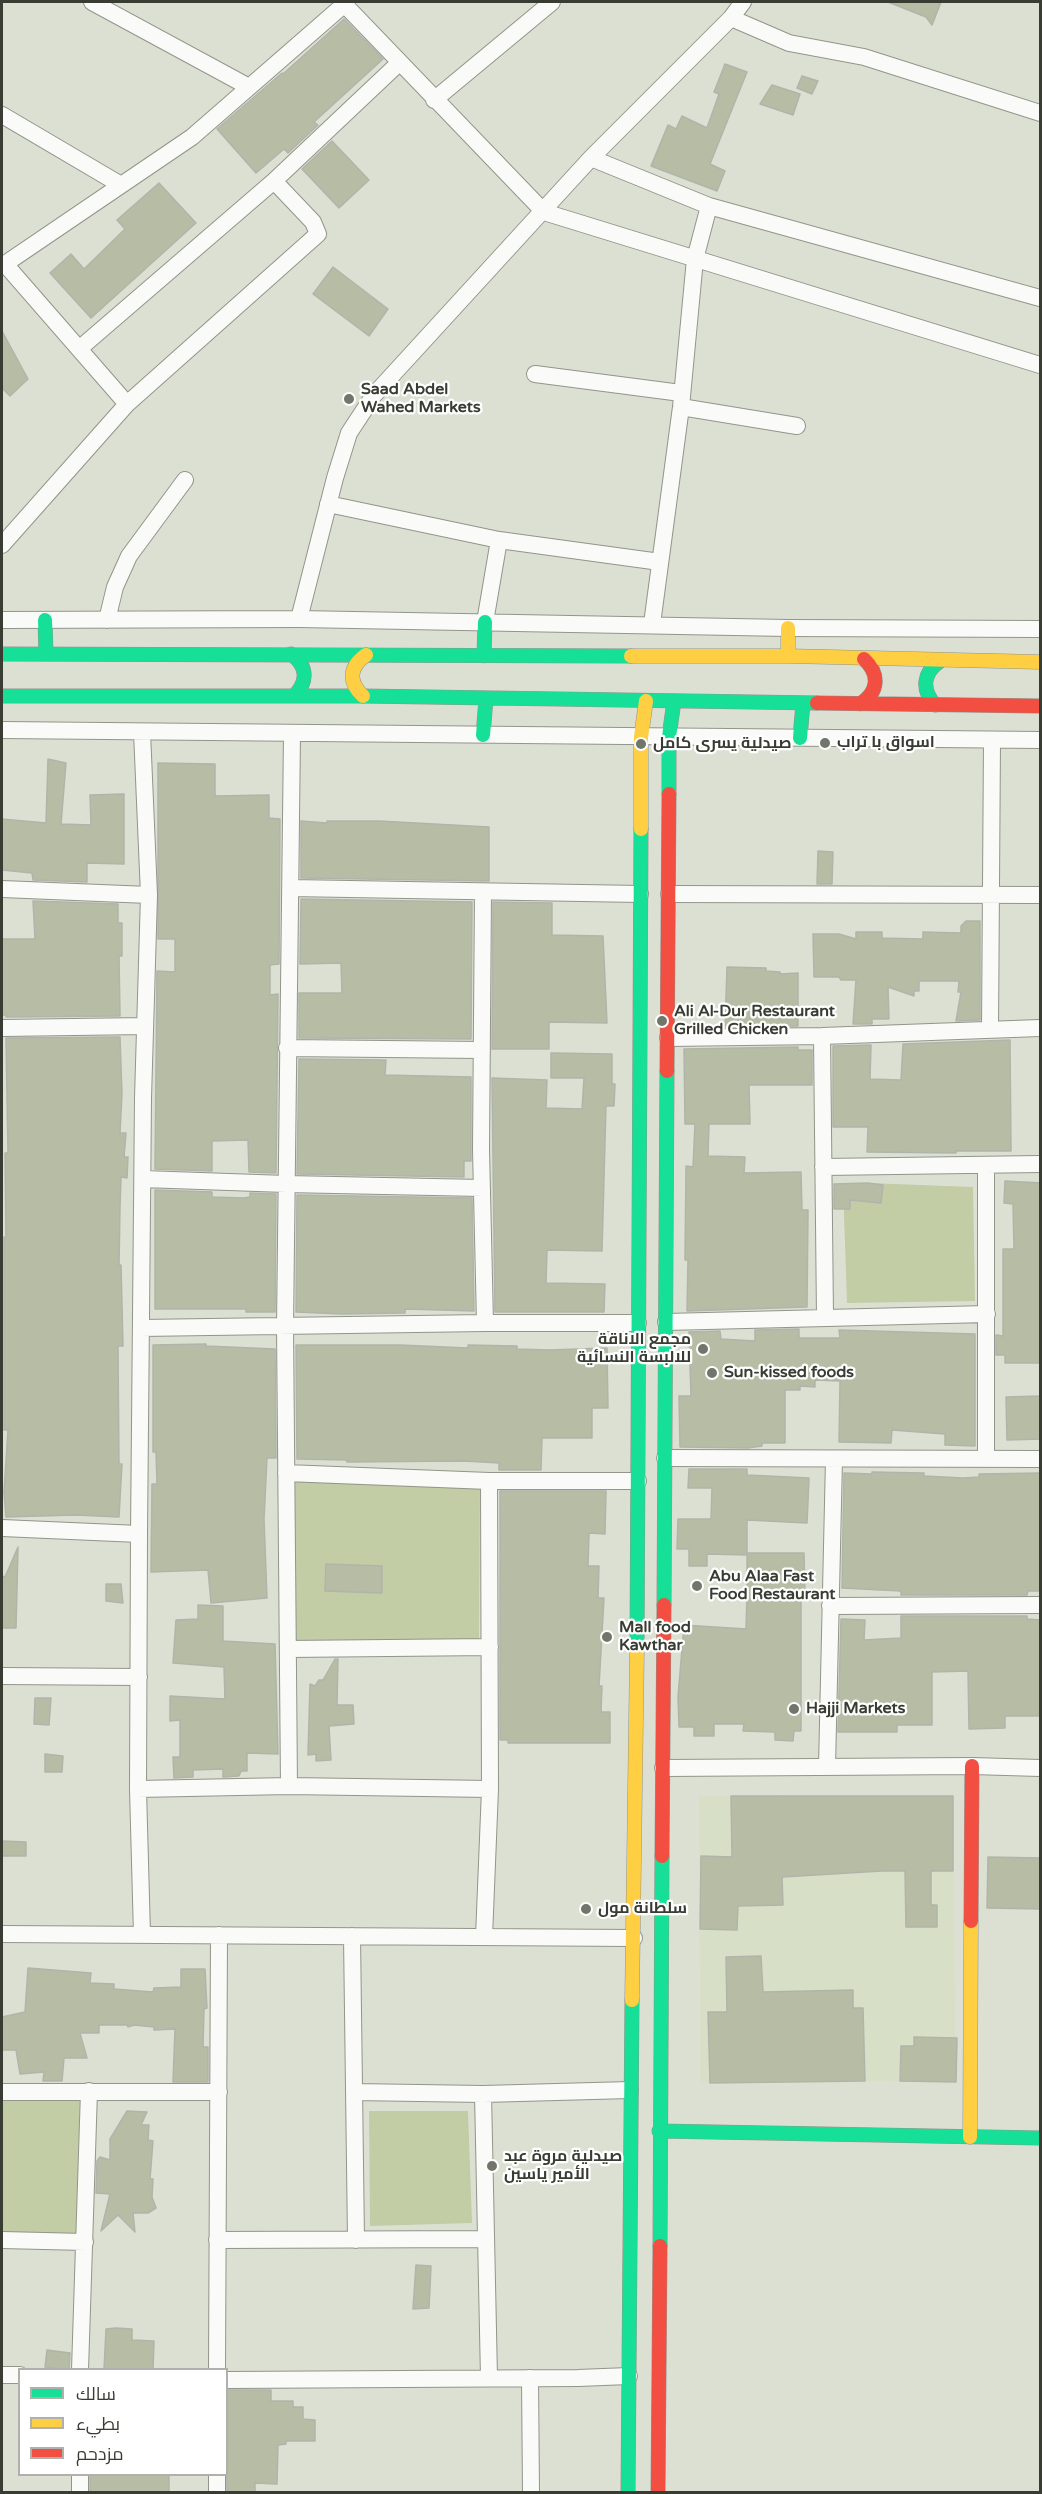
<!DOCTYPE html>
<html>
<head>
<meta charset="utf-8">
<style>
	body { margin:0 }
	#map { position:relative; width:1042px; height:2494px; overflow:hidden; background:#dce0d3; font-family:"Varela Round",Cairo,sans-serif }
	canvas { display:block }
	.frame { position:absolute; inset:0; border:3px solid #393c32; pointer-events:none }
	.legend { position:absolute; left:18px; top:2368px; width:210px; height:108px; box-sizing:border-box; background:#fff; border:2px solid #b0b1ad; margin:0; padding:8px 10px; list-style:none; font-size:18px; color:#393c32 }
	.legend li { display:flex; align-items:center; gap:12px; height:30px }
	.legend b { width:30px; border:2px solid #b0b1ad }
</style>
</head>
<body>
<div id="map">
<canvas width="1042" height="2494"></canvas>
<div class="frame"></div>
<ul class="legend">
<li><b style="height:8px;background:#16e098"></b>سالك</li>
<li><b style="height:8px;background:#ffcf43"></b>بطيء</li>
<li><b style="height:8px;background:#f24e42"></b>مزدحم</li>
</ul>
</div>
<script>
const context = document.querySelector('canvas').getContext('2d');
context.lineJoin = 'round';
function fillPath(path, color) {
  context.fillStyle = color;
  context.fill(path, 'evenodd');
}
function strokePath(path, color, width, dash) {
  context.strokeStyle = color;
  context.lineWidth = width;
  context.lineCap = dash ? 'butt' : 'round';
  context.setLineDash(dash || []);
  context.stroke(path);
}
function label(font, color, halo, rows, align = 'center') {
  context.font = font + ' "Varela Round",Cairo,sans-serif';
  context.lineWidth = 4.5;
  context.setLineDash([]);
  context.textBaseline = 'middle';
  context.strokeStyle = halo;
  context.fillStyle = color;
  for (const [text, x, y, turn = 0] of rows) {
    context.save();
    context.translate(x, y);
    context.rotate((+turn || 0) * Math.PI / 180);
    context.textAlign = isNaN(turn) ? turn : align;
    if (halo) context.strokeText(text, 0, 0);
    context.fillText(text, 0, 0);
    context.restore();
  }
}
fillPath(new Path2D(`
	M779 1795 953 1796 956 2082 865 2081 710 2083 700 2081 699 1796Z`), '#d8dfc7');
fillPath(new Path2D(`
	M868 1183 973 1187 975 1301 847 1303 843 1184Z
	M295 1481 480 1482 479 1641 295 1640Z
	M2 2100H80L76 2234 2 2233Z
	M369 2111H468L472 2223 370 2226Z`), '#c2cca5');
const building = new Path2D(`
	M888 2H941L932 25 926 17Z
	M344 19 383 59 314 122 318 125 288 153 284 149 256 173 217 129 282 73 283 74Z
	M725 64 747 72 710 164 725 171 717 191 651 166 668 125 676 129 682 116 707 128 719 94 714 92Z
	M802 76 818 81 812 94 797 88Z
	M772 85 800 94 793 115 760 104Z
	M332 141 369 180 339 208 302 169Z
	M159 183 196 223 91 318 50 273 71 254 84 269 125 229 117 220Z
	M333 267 388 309 369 336 313 294Z
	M2 331 28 379 10 396 3 389 2 382Z
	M48 759 66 763 61 824 91 825 90 795 124 794V864L87 863V882L33 880 32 873 2 870V819L46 823Z
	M158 763 215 764V796L269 795V818L280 819 279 964 270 965V995L278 994 276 1173 249 1172 248 1140 212 1141V1171L155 1169 157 971 175 972V939H158Z
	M301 821 327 823V821H379L489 827V881L301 878Z
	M818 851 833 852 832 884H817Z
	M301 899 472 902 471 1039 299 1038V993H342L341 963 300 964Z
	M33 901 118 904V923H122V956H119L120 1016 6 1017V1015H2V939H35Z
	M493 902 552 903V935L603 936 607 1023 549 1022V1049H492Z
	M966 921H980V1020L956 1021 961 992H958L959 981H919V991H914V996L888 987 889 1019H872V1024H853L856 980H841L839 977H814L813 934H839L856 939V932H882V938L923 939V932L961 933V926Z
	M727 967 766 968V971L780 972V974L798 973V1026L725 1027Z
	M120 1037 122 1094 120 1133H126L124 1157H128L127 1178 121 1177 120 1207 119 1265H121L123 1346H118L119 1464H122L119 1517 76 1515 6 1517 4 1492 8 1430H4V1237H6L5 1153H8L6 1038Z
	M1010 1040 1011 1151H956V1153L867 1152 868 1127H833V1046L871 1045 870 1079 901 1080 903 1044Z
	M798 1047V1050H812V1085H749L750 1124H709L708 1156 745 1157 744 1173 801 1172 802 1210H808L807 1307 687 1311 688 1260H685L686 1166 693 1167 695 1124H685L684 1049Z
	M551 1053 612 1054V1084H615L614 1106H606L602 1251 547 1250 546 1283 605 1284 604 1312H495L492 1078 547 1080 546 1108 582 1109 584 1078H551Z
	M299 1059 386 1060 385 1075 471 1077V1161H464V1177L297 1174Z
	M1005 1181 1041 1183V1363H1005V1355H996V1335L1003 1336V1249H1014L1013 1204 1004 1203Z
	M868 1183 883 1185 881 1203 850 1200V1209H834V1184Z
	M155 1190 212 1192V1197L244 1198 250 1197V1193L276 1194 275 1312H246V1309H155Z
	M297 1195 472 1198 474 1311 405 1309V1313L341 1314 296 1312Z
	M799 1329V1338H840L839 1330 975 1334V1446L945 1445V1434L892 1430 891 1443 839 1442 840 1381 815 1380V1387L800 1386V1390H785V1443H762V1446L748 1448 680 1447 679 1396H691L689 1332 720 1331 721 1339 755 1341V1330Z
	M206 1344V1346L275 1349 276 1458H267L264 1519 267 1598 211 1603 208 1570 151 1572 152 1484H157L156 1452H153V1345Z
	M296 1345H400L468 1348V1345L517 1346V1349L549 1350 607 1348 608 1408H592V1438H542L541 1470H499V1463L463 1461 347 1462V1460L297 1459Z
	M1041 1396V1439L1007 1440 1006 1397Z
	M689 1469H747V1475L809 1478 807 1523 747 1520V1553H804L805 1592H801V1731H794L793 1741 775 1740V1732L743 1731 744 1724H714V1736H694V1727H679L678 1697 684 1625 746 1629 747 1594V1555L707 1554V1566H689V1549H677L678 1519H711L712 1488H688Z
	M872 1472 924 1473V1476L963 1478 979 1477V1474L1041 1473V1591H1028L1027 1595H901V1591L842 1588 844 1473 872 1474Z
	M500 1491H606L605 1534 589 1533 588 1566H599L598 1598H604L599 1686H602L601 1712H610V1743H508V1740H500Z
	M18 1547 16 1628H2V1576L5 1577Z
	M326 1564 382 1566V1593L325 1591Z
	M106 1584H121L123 1603 106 1601Z
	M198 1605 223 1606V1641L275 1644 278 1754 247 1753V1771H241L239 1776 223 1777V1769L193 1770V1777L174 1778 173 1757H180V1720L170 1721V1696L225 1699 224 1667 173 1663 176 1620 198 1619Z
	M901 1616H1027V1619L1041 1620V1716H1005V1728L969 1729 968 1671 932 1672V1725H897V1732H838L841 1619 865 1620 864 1640 901 1638Z
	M335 1659H338L337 1705H353L354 1724 329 1726 331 1760 316 1761V1754L308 1755 310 1684 315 1686 319 1680H323Z
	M35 1698H51L49 1725 34 1724Z
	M45 1754 63 1756 62 1772H45Z
	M731 1796H953V1871H931V1905H937V1927H906L905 1871H882L782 1877 783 1905 738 1906 737 1930 700 1929 701 1856 732 1857Z
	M2 1841 26 1842V1856H2Z
	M988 1857 1041 1858V1909L987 1908Z
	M761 1956 763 1992 853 1990V2008H863L865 2081 710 2083 708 2012H727L726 1957Z
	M28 1968 91 1973 90 1983 114 1984V1989L153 1992 154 1988 181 1987V1969H205L207 2008 204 2009 203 2047H208V2082H173L175 2029 154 2030V2027L134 2025 128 2027 127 2025H99V2033H80L87 2058H64L62 2081H43L44 2072 20 2074 16 2050H2V2017L25 2012Z
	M914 2037 957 2038 956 2082 900 2081 901 2046H914Z
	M127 2111 147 2112 141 2125H149L148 2140 153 2141 150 2179H153L152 2197 156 2208 148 2213H133L135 2232 118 2215 101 2231 110 2194 96 2193 97 2161 100 2157 110 2160V2139Z
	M416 2265 431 2266 429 2308 413 2309Z
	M116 2328 132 2329V2340L154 2341 153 2370H104L106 2329Z
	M47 2350 70 2353 69 2370 45 2367Z
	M226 2390H271V2401H293V2407H303V2419L315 2420V2441H286V2444L278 2445 277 2484 255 2483V2493H227Z
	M90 2475H169V2493H90Z`);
fillPath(building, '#b7bda4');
strokePath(building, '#b1b4aa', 1.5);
const street = new Path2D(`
	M92 2 249 87
	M344 4 544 212 1040 365
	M731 18 789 43 864 57 1040 113
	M434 100 552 2
	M2 115 121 185
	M591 158 709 206 1040 298
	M5 264 127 404
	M2 266 192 137 347 2
	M79 349 274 181 399 63
	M535 374 681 393
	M681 407 797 426
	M328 504 499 540 660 562
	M2 545 127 404 318 234 313 222 274 181
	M299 619 335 478 349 433 374 395 591 158 731 18 743 2
	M2 620 299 619 788 628 1040 629
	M107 620 115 587 129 556 185 480
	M485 622 499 540
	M652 624 681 407 695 259 709 206
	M2 730 1040 740
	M142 732 149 895 143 1098 139 1534 138 1789 142 1935
	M291 888 640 894
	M2 889 149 895
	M483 892 481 1149 485 1323
	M669 894 1040 895
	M2 1028 145 1026
	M990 1030 992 740
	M822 1036 825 1317
	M668 1038 822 1036 1040 1028
	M287 1048 482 1050
	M823 1167 1040 1164
	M143 1179 286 1184 482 1188
	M666 1322 987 1314
	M141 1328 485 1323H638
	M665 1458 1040 1459
	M986 1459V1165
	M286 1473 489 1481H638
	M2 1528 139 1534
	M830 1606 1040 1605
	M288 1649 490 1647
	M2 1676 139 1677
	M827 1767 834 1459
	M663 1768 972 1766 1040 1768
	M289 1786 285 1326 292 734
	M138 1789 289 1786 490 1789
	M2 1934 634 1938
	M352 1936 356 2240
	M484 1937 490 1789 489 1481
	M2 2092H219
	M354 2092 483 2094 630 2090
	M483 2094 489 2378
	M2 2240 85 2242
	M217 2240 486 2239
	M80 2370 89 2091
	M217 2370 219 1935
	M2 2375H20
	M530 2378 531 2492
	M226 2380 578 2378 629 2376
	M80 2492V2474
	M217 2492V2474`);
const fast = new Path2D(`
	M45 620 46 654
	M2 654 631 656
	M291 654C308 666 308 682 294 696
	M484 656 485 622
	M2 696H363L817 703
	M935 705C921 689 923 673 940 661
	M483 735 486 699
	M800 738 803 703
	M669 794V737L674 701
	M664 1605 667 1071
	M637 1649 641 829
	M659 2131 1040 2138
	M660 2246 662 1856
	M628 2492 632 2000`);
const slow = new Path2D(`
	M788 628V656
	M631 656H788L1040 662
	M363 696C348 682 349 667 366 655
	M641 829V737L646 701
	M632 2000 637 1649
	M970 2137 971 1921`);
const jam = new Path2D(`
	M817 703 1040 706
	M860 704C879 692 880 674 864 659
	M667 1071 669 794
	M662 1856 664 1605
	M971 1921 972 1766
	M658 2492 660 2246`);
strokePath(street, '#92958a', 18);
strokePath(fast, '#92958a', 15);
strokePath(slow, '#92958a', 15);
strokePath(jam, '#92958a', 15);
strokePath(street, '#fafaf8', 16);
strokePath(fast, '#16e098', 14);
strokePath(slow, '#ffcf43', 14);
strokePath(jam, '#f24e42', 14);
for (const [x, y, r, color] of [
	[349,399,6,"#72756a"],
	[825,743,6,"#72756a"],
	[641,744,6,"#72756a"],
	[662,1021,6,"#72756a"],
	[703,1349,6,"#72756a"],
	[712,1373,6,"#72756a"],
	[697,1586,6,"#72756a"],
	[607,1637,6,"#72756a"],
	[794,1709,6,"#72756a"],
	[586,1909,6,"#72756a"],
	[492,2166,6,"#72756a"]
]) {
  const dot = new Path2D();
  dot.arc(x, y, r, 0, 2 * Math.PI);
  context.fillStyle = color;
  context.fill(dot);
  strokePath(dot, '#fff', 2);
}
label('bold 16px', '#393c32', '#fff', [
	["Saad Abdel",361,390],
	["Wahed Markets",361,408],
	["اسواق با تراب",837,743],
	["صيدلية يسرى كامل",653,744],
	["Ali Al-Dur Restaurant",674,1012],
	["Grilled Chicken",674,1030],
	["مجمع الاناقة",691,1340,"right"],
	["للالبسة النسائية",691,1358,"right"],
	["Sun-kissed foods",724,1373],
	["Abu Alaa Fast",709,1577],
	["Food Restaurant",709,1595],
	["Mall food",619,1628],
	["Kawthar",619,1646],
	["Hajji Markets",806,1709],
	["سلطانة مول",598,1909],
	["صيدلية مروة عبد",504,2157],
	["الأمير ياسين",504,2175]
], 'left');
</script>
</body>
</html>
